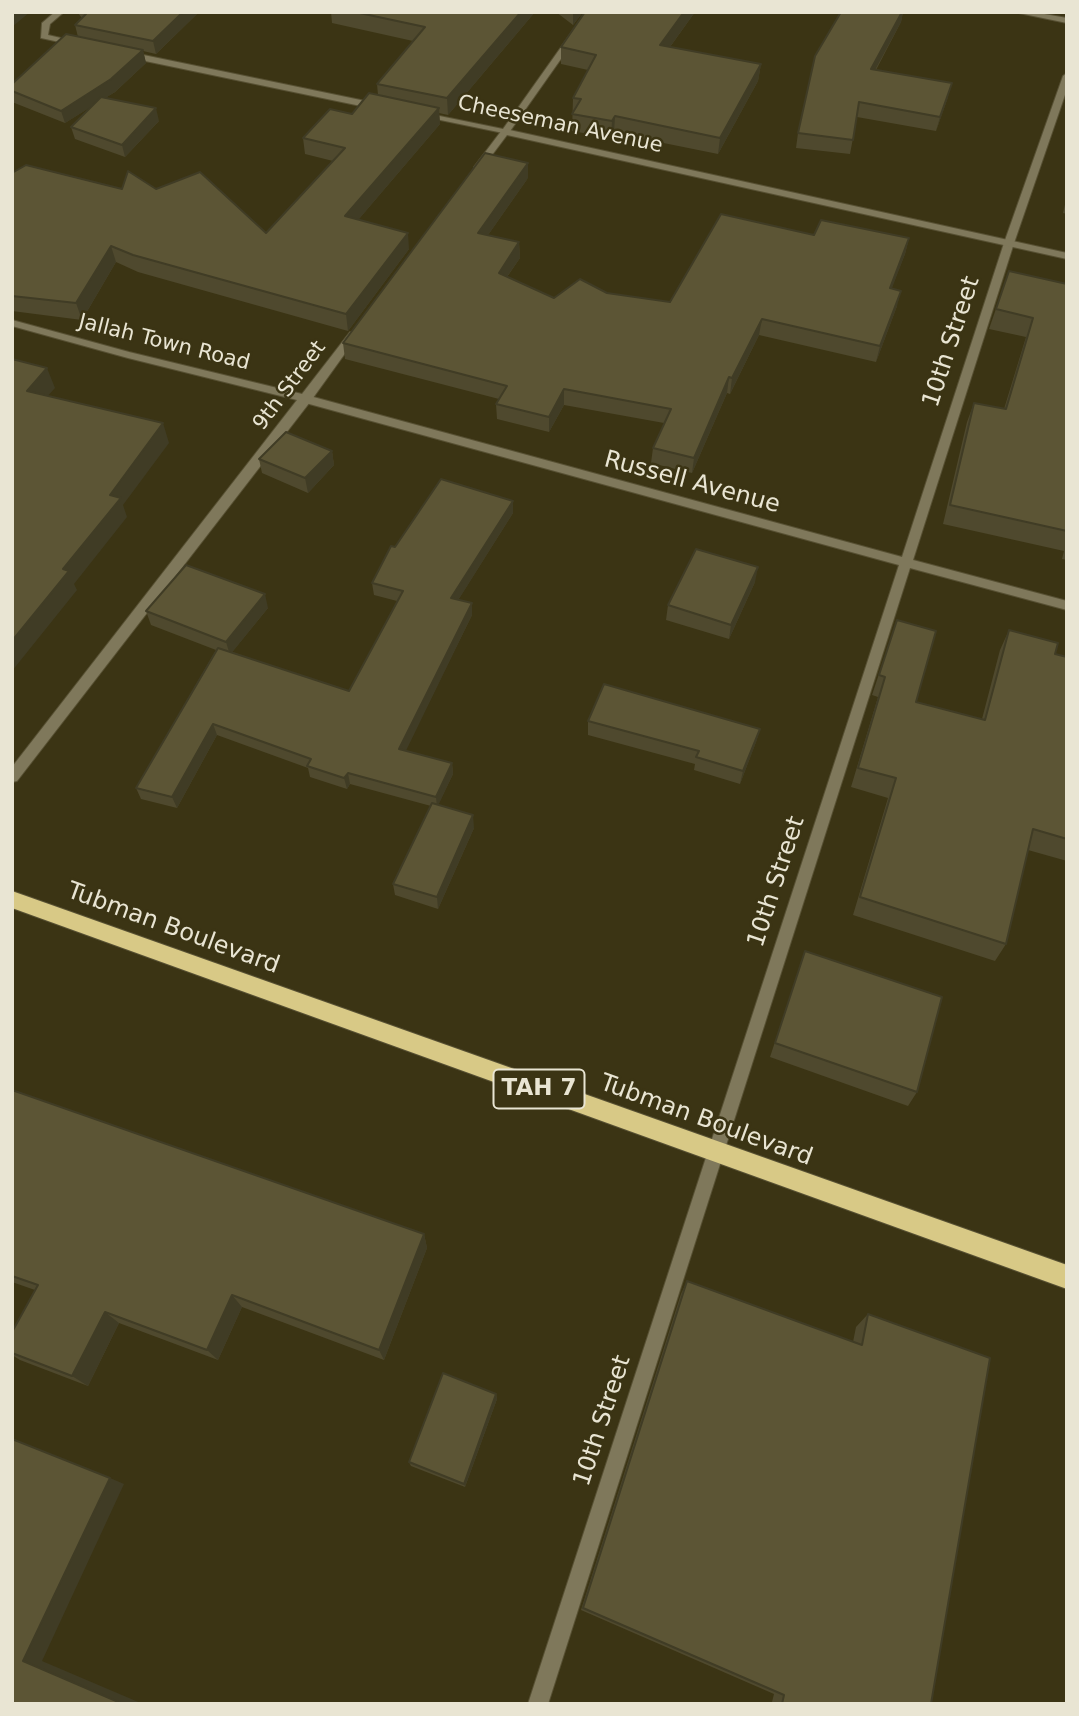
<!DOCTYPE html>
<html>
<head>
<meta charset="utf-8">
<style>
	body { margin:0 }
	#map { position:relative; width:1079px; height:1716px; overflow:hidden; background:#3b3414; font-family:"DejaVu Sans",sans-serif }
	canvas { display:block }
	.frame { position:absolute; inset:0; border:14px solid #e9e5d3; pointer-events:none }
</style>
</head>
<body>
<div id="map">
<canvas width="1079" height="1716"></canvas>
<div class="frame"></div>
</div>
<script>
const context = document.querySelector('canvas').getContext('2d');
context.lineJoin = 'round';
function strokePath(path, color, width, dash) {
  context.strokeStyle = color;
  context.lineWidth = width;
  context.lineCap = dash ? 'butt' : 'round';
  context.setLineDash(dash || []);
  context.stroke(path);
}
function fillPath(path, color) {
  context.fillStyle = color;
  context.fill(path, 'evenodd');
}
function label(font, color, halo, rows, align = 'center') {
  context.font = font + ' "DejaVu Sans",sans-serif';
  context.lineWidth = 5;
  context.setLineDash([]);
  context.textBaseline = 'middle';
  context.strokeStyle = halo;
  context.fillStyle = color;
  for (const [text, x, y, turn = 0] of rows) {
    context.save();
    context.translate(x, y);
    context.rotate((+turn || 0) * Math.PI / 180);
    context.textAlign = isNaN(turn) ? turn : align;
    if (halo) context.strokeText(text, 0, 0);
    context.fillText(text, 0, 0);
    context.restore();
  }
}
const minor = new Path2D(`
	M55 12H64L50 24 48 35 78 42V46L41 38 42 23Z
	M586 12H594L508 134 416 115 420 112 503 129Z
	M1014 12H1033L1067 18V23Z
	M129 52 380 104 384 107 380 110 126 57 125 55Z
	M1067 73V89L1014 243 913 560 1067 601V610L910 568 548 1704H528L899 565 302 402 301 399 306 395 902 557 1004 243 1063 76Z`);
const tertiary = new Path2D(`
	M505 129 1067 253V259L507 135 480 171H474V167L502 130Z
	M12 320 129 352 302 394 350 332H358L359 334 310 402 17 781 12 782V767L297 400 128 358 12 326Z`);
const trunk = new Path2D(`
	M12 891 1067 1265V1289L12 908Z`);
strokePath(minor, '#575033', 2);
strokePath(tertiary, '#575033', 2);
strokePath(trunk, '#575033', 2);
fillPath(minor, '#7f785b');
fillPath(tertiary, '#7f785b');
fillPath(trunk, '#d8c986');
fillPath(new Path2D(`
	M77 12H199L156 54 143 51 146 63 115 92 105 98 159 121 125 157 75 139 71 127 92 106 65 123 12 102V84L78 37 75 25 82 18Z
	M331 12H535L448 115 439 113 440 124 358 220 409 249 348 331 138 272 116 262 82 320 12 311V173L122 189H156L266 233 333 161 305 154 303 138 352 114 378 95 377 84 413 41 332 23Z
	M556 12H583L573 25Z
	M585 12H695L670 47 761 64 758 81 718 154 614 133 611 138 572 131 573 98 588 70 561 64V47Z
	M841 12H903L901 22 876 70 948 97 936 131 857 117 850 154 796 148 798 133Z
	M528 178 488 235 519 242 520 258 507 277 554 298 607 293 670 302 814 235 909 238 905 254 891 289 897 306 876 362 759 335 730 394 727 393 692 473 651 463 653 448 664 423 564 405 549 432 497 419 496 404 499 399 345 359 343 343Z
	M1067 196V214L1063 213Z
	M1009 271 1067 284V560L1062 559 1064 551 943 524 967 422 974 403 1004 409 1026 337 989 329Z
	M332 451 334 465 308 493 262 473 259 459Z
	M513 501V513L458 600 472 603V615L405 751 452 763 453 774 438 805 474 828 438 909 395 895 393 884 431 806 350 784 347 789 310 777 308 768 217 735 177 808 141 799 136 788 216 650 151 625 146 611 268 608 232 652 349 691 397 601 374 595 372 583 395 547Z
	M755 582 729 639 666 620 668 605Z
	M1009 630 1055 654 1067 657V861L1028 850 1006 944 995 961 853 915 888 798 851 787 878 697 872 695 890 641 916 702 982 719 1000 650Z
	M588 721 760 729 756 742 740 784 694 770 695 764 588 735Z
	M805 951 917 1092 908 1106 770 1057Z
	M12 1090 424 1234 427 1248 384 1360 242 1307 218 1360 119 1323 88 1386 20 1360 12 1355V1332L35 1290 12 1282Z
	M687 1281 853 1342 856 1327 868 1314 931 1704H776L772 1702 774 1694 581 1610 681 1294Z
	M496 1394 497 1399 465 1487 411 1466 409 1462Z`), '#4f492e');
fillPath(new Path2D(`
	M12 12H30L12 27Z
	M183 12H199L156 54 153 41Z
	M521 12H535L448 115 447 98Z
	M573 12H583L573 25Z
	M684 12H695L659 62 660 45Z
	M902 12H903L901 22 868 83 871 69Z
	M143 50 146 63 115 92 65 123 61 111Z
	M761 64 758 81 718 154 720 138Z
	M952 83 948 97 936 131 940 117Z
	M156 108 159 121 125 157 122 145Z
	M439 108 440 124 347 233 345 216Z
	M615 116 614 133 611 138 612 121Z
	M528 163V178L479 248 478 233Z
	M408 233 409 249 348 331 346 314Z
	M909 238 905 254 886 304 890 288Z
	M519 242 520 258 499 288V273Z
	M111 246 116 262 82 320 76 303Z
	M901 291 897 306 876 362 880 346Z
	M762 319 759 335 730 394 732 378Z
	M47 368 55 388 35 410 27 391Z
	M729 377 727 393 692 473 694 458Z
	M564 389V405L549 432V417Z
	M163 423 169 443 123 505 127 517 74 584 77 590 12 671V641L63 569 110 495Z
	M332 451 334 465 308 493 305 478Z
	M513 501V513L452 610 451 598Z
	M758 567 755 582 729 639 731 625Z
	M265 594 268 608 230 655 226 642Z
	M472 603V615L401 761 399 749Z
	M213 724 217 735 177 808 172 797Z
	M760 729 756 742 740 784 743 771Z
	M452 763 453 774 437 808 436 797Z
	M348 773 350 784 347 789 344 778Z
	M473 815 474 828 438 909 437 897Z
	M424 1234 427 1248 384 1360 379 1350Z
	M232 1295 242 1307 218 1360 207 1350Z
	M105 1312 119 1323 88 1386 72 1376Z
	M496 1394 497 1399 465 1487 464 1484Z
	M110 1478 124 1484 42 1661 143 1704H123L23 1661Z`), '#403c25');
const building = new Path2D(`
	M85 12H183L153 41 75 25 86 14Z
	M355 12H521L447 98 377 84 425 27Z
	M585 12H684L660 45 761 64 720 138 615 116 612 121 572 114 581 99 573 98 596 55 561 47Z
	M841 12H902L871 69 952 83 940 117 859 102 853 140 798 133 815 56Z
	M66 34 143 50 111 79 61 111 12 91V84Z
	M369 93 439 108 345 216 408 233 346 314 133 255 111 246 76 303 12 296V173L26 165 122 189 128 171 156 189 200 172 266 233 345 148 303 138 330 109 352 114Z
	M101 97 156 108 122 145 71 127Z
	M485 153 528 163 478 233 519 242 499 273 554 298 580 279 607 293 670 302 721 214 814 235 821 220 909 238 890 288 901 291 880 346 762 319 732 378 729 377 694 458 653 448 671 409 564 389 549 417 496 404 507 386 343 343Z
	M1009 271 1067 284V531L950 505 974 403 1006 409 1033 318 996 309Z
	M12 359 47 368 27 391 163 423 110 495 121 498 63 569 69 571 12 641Z
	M286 432 332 451 305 478 259 459Z
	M441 479 513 501 451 598 472 603 399 749 452 763 436 797 348 773 344 778 307 766 311 759 213 724 172 797 136 788 218 648 349 691 403 591 372 583 391 546 395 547Z
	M696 549 758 567 731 625 668 605Z
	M186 565 265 594 226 642 146 611Z
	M897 620 936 631 916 702 985 720 1009 630 1058 643 1055 654 1067 657V839L1033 829 1006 944 860 897 896 778 858 768 885 677 879 675Z
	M604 684 760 729 743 771 696 757 699 751 588 721Z
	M432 803 473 815 437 897 393 884Z
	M805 951 942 997 917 1092 775 1043Z
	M12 1090 424 1234 379 1350 232 1295 207 1350 105 1312 72 1376 12 1353V1332L38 1285 12 1276Z
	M687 1281 862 1345 868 1314 990 1358 931 1704H782L784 1695 583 1608Z
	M443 1373 496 1394 464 1484 409 1462Z
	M12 1439 110 1478 23 1661 123 1704H12Z`);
fillPath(building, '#5c5535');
strokePath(building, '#403c25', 2);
label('21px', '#e9e5d3', '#3b3414', [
	["Cheeseman Avenue",560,125,12],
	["Jallah Town Road",164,343,14],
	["9th Street",290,386,-53]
]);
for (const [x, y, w] of [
	[539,1089,91]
]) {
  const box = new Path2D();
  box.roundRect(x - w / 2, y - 19.5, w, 39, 5);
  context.fillStyle = '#3b3414';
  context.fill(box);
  strokePath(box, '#e9e5d3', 2);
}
label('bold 23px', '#e9e5d3', null, [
	["TAH 7",539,1089]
]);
label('24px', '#e9e5d3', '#3b3414', [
	["10th Street",952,342,-72],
	["Russell Avenue",692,483,15],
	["10th Street",777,882,-72],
	["Tubman Boulevard",173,929,20],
	["Tubman Boulevard",706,1121,20],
	["10th Street",603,1421,-72]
]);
</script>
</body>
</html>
